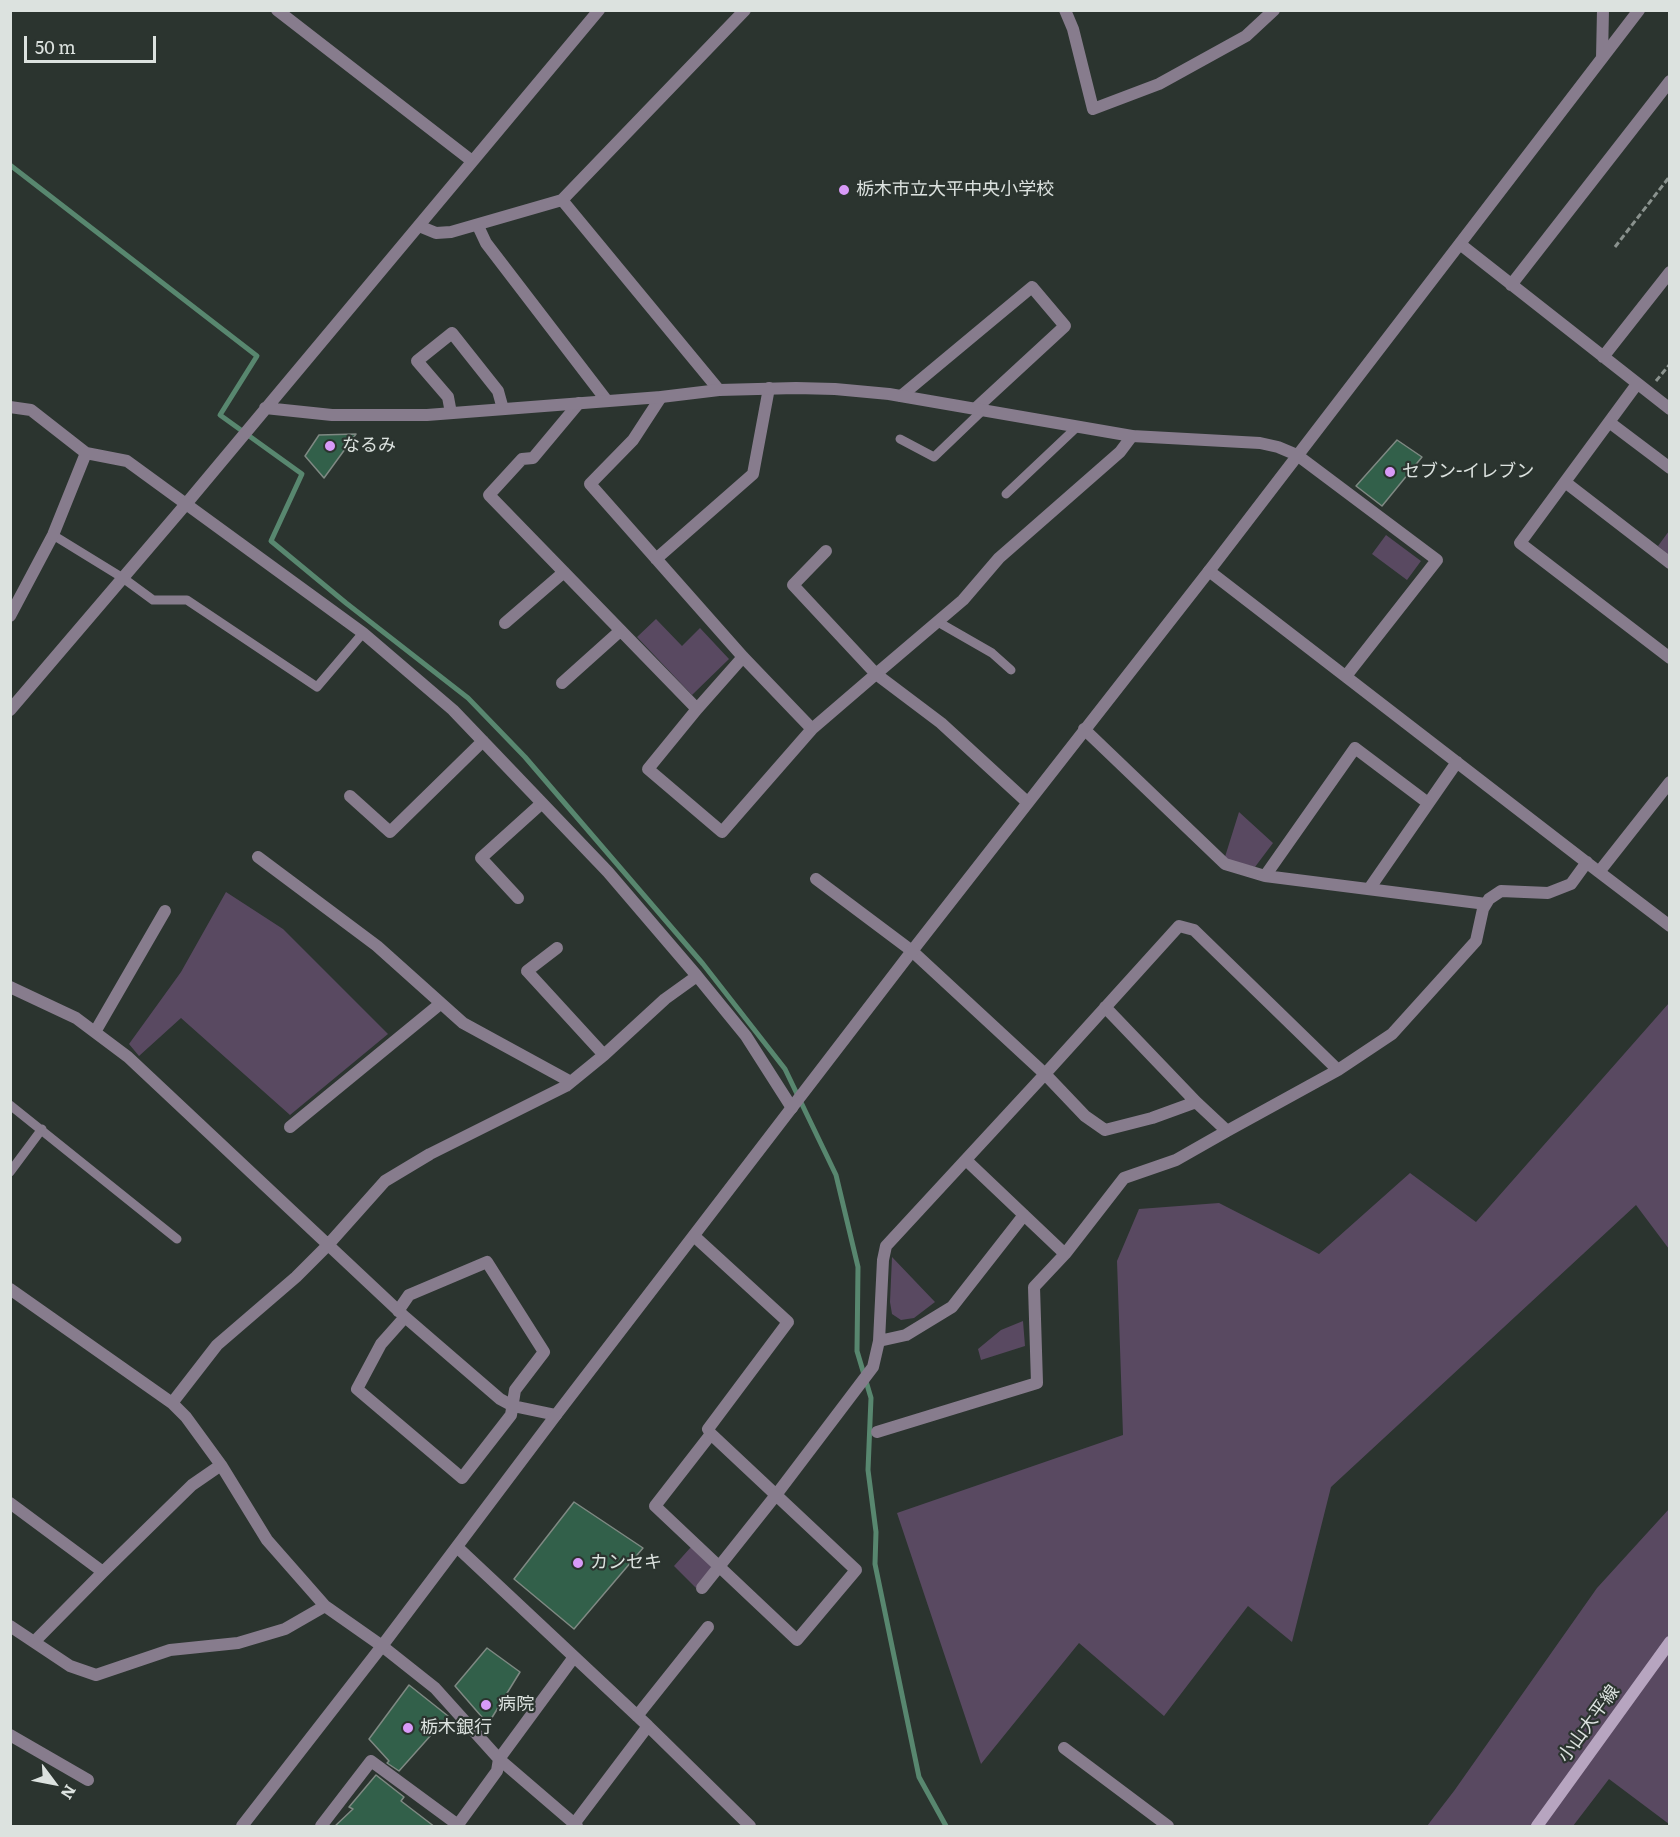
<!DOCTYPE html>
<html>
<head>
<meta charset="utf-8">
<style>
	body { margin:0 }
	#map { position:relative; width:1680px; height:1837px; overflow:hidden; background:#2b342f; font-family:Literata,serif }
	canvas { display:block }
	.frame { position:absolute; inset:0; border:12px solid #dce2df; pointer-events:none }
	.north { position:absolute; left:24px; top:1753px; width:60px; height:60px; -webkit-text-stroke:4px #2b342f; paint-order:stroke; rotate:122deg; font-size:16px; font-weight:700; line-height:24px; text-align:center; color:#dce2df }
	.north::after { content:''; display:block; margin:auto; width:21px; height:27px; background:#dce2df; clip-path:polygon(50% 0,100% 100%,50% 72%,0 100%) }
	.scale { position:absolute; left:24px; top:36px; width:132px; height:27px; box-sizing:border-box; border:3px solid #dce2df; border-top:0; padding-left:8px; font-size:18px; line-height:21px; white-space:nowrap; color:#dce2df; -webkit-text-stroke:4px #2b342f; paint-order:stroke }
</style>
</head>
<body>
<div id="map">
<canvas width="1680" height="1837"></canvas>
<div class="frame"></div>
<div class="north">N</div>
<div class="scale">50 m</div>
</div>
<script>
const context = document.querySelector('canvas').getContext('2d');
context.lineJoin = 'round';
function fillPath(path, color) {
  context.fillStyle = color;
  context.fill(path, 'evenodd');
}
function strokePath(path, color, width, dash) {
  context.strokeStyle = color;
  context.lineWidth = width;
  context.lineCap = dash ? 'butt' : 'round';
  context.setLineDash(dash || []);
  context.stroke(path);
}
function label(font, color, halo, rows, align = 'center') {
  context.font = font + ' Literata,"Noto Sans JP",serif';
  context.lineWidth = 4.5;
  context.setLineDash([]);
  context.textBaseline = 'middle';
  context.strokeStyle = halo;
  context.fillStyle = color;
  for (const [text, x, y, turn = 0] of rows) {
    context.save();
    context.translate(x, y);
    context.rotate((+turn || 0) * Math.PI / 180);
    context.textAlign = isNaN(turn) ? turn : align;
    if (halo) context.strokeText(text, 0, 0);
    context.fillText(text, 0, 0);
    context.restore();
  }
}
fillPath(new Path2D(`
	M1669 531V555L1658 546Z
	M1386 535 1421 561 1407 580 1372 554Z
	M656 619 682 646 700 628 729 659 692 695 637 637Z
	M1239 812 1273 843 1255 867 1224 860Z
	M226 892 283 929 388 1034 290 1115 181 1018 139 1056 129 1044 181 972Z
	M1669 1003V1249L1636 1205 1331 1487 1292 1642 1248 1606 1164 1716 1079 1643 981 1764 897 1513 1123 1435 1117 1261 1139 1209 1219 1203 1319 1254 1410 1173 1476 1222Z
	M892 1257 935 1302 914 1318 901 1320 892 1314 890 1302Z
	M1023 1321 1025 1346 981 1360 978 1349 1001 1330Z
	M1669 1509V1824L1609 1779 1573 1826H1427L1454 1791 1597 1588Z
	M691 1547 713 1568 696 1588 674 1566Z`), '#594961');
strokePath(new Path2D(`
	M10 165 257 356 220 415 302 474 271 541 346 603 468 698 525 757 703 964 785 1069 836 1175 858 1267 857 1351 871 1398 868 1470 876 1532 875 1564 919 1777 946 1826`), '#58876f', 5);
const building = new Path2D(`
	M356 434 324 478 305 456 319 435Z
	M1397 440 1422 457 1382 506 1356 486Z
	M574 1502 643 1548 574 1629 514 1579Z
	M487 1648 520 1672 488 1724 455 1686Z
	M409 1685 448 1716 399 1771 387 1763 389 1761 369 1739Z
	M376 1775 404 1797 401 1801 435 1827H334L353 1809 349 1807Z`);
fillPath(building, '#32604a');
strokePath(building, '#7f8983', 1.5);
strokePath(new Path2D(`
	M1615 247 1670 176
	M1656 381 1670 364`), '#8a928e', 3, [6, 3]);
strokePath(new Path2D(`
	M900 439 934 457 983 410
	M1006 494 1078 426
	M53 535 123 578 153 600H187L317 687 363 633
	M938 622 992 653 1011 670
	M10 1105 177 1239
	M10 1172 42 1129`), '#877c8d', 9);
strokePath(new Path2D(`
	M1065 10 1073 29 1093 109 1159 84 1246 36 1274 10
	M1602 58 1603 10
	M562 200 745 10
	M419 226 436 233 451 232 562 200 719 390
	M478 226 486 243 607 401
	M1460 244 1670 409
	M1511 285 1670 81
	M1603 357 1670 272
	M1637 384 1520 543 1670 658
	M901 396 1032 287 1065 326 975 409
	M661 397 633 440 590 484 743 657 812 729 876 674 941 723 1027 802
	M579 403 533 458 522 459 489 495 697 709 743 657
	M10 407 31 410 86 453 127 461 363 633 453 710 608 872 697 976 746 1036 792 1108
	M451 413 448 397 417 361 452 333 498 391 503 409
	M1609 422 1670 468
	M1297 455 1437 560 1346 676
	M1565 482 1670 563
	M826 551 793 585 876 674 963 600 999 558 1120 452 1132 436
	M656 559 753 474 769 388
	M1209 571 1599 872 1670 782
	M10 616 53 535 86 453
	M505 623 564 572
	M562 683 620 631
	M697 709 648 769 722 832 812 729
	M1084 729 1225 864 1265 876 1486 904
	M350 796 390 832 483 741
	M258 857 377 946 463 1023 571 1082
	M1599 872 1670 926
	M1265 876 1355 748 1428 803
	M816 879 912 951 1045 1074 1085 1116 1105 1130 1152 1118 1196 1102 1227 1131 1338 1070 1392 1034 1476 941 1483 909 1489 899 1501 891 1548 893 1571 884 1587 862
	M1369 889 1457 762
	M518 898 481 858 542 803
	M557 948 527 971 604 1055
	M10 987 76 1018 128 1057 405 1317 500 1399 513 1406 556 1415
	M1105 1007 1196 1102
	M95 1032 165 911
	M290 1127 440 1004
	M694 1236 788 1322 708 1429 711 1434 856 1570 797 1640 655 1506 711 1434
	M1065 1254 1124 1178 1176 1160 1227 1131
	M10 1289 172 1403 186 1417 221 1465 267 1540 325 1606 382 1646 435 1688 499 1759 574 1657
	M398 1311 409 1295 487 1262 544 1352 515 1390 511 1415 462 1478 357 1389 381 1344 405 1317
	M879 1341 906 1335 952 1307 1024 1215
	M172 1403 217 1345 296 1277 327 1246 385 1181 430 1154 566 1086 604 1055 665 999 697 976
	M877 1432 1037 1383 1034 1287 1065 1254 966 1160
	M10 1503 103 1572
	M457 1547 648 1726 750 1826
	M702 1588 776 1495 873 1367 879 1341 883 1260 886 1246 1045 1074 1179 926 1194 930 1338 1070
	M10 1626 70 1666 96 1675 170 1650 238 1643 285 1629 325 1606
	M34 1642 103 1572 192 1485 221 1465
	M637 1716 708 1627
	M10 1735 88 1780
	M1064 1748 1168 1826
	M574 1824 648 1726
	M321 1826 371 1761 458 1825
	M457 1826 497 1771 499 1759 577 1826`), '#877c8d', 12);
strokePath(new Path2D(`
	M277 10 472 161
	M265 408 332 415H427L661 397 719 390 796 388 835 389 889 394 1132 436 1260 443 1278 447 1297 455
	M10 710 186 504 599 10
	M242 1826 382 1646 556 1415 912 951 1209 571 1639 10`), '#877c8d', 12);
strokePath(new Path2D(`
	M1537 1826 1670 1642`), '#b7a5c0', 12);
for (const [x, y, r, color] of [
	[844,190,6,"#d89af8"],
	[330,446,6,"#d89af8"],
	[1390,472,6,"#d89af8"],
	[578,1563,6,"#d89af8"],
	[486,1705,6,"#d89af8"],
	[408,1728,6,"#d89af8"]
]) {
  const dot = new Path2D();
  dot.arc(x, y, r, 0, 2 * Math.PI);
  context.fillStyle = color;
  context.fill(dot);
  strokePath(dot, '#2b342f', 2);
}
label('18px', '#dce2df', '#2b342f', [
	["栃木市立大平中央小学校",856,190],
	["なるみ",342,446],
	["セブン-イレブン",1402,472],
	["カンセキ",590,1563],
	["病院",498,1705],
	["栃木銀行",420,1728]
], 'left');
label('18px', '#dce2df', '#2b342f', [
	["小山大平線",1589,1724,-54]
]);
</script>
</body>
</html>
